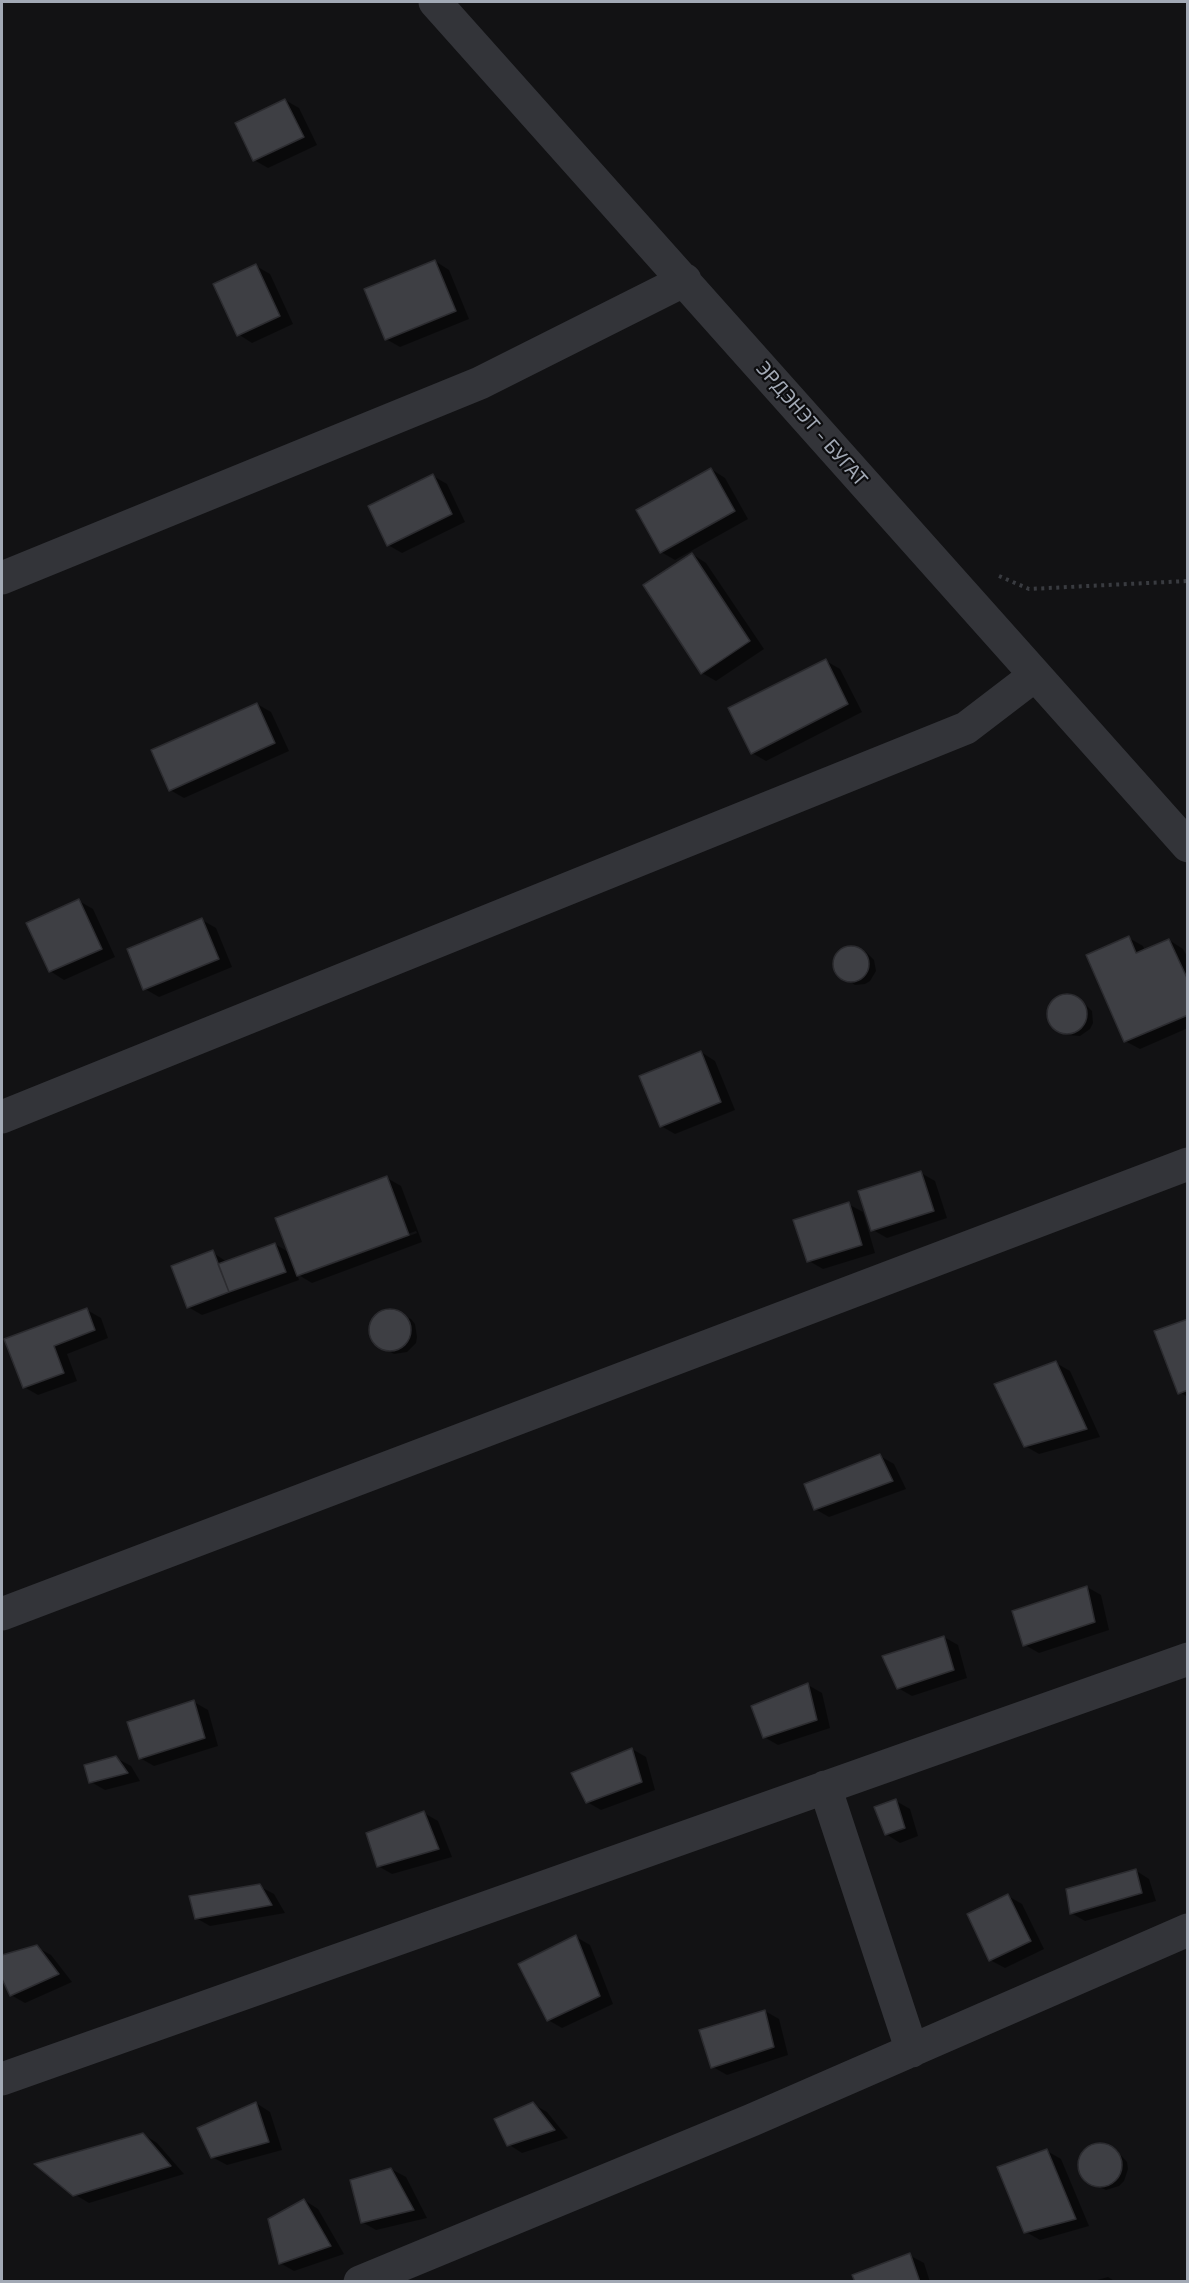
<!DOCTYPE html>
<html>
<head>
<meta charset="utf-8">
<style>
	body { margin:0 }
	#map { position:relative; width:1189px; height:2283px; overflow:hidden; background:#121214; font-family:"Exo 2",sans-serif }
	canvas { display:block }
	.frame { position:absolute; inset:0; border:3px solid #a2a9b5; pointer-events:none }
</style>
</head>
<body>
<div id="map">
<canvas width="1189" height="2283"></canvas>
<div class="frame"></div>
</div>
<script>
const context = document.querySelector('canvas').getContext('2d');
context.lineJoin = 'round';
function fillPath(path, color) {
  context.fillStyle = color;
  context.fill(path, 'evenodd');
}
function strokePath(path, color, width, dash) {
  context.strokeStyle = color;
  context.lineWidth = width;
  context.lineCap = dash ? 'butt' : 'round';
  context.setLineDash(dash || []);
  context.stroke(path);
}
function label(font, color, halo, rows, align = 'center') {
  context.font = font + ' "Exo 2",sans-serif';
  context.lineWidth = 4.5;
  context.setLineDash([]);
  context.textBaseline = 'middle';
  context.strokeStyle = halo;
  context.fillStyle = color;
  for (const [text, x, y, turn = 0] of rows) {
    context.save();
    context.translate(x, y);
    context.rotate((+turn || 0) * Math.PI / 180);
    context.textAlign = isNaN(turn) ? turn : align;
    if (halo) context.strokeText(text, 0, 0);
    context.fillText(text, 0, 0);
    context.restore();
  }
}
fillPath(new Path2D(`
	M285 100 299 108 317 145 268 168 254 160Z
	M435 261 449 270 469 319 400 347 386 339Z
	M256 266 270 274 293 324 252 343 238 334Z
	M711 469 725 478 748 519 675 560 661 552Z
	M433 476 447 484 465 522 402 553 388 545Z
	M692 554 706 563 764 649 716 681 702 673Z
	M826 661 840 669 862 712 766 761 752 753Z
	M257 704 271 712 289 751 184 798 170 790Z
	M79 901 93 909 115 957 64 980 50 971Z
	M202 920 216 928 232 967 159 997 145 989Z
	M1129 938 1143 946 1145 951 1169 940 1183 949 1188 958V1028L1140 1049 1125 1041Z
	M853 947 866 952 874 960 876 971 870 981 865 984 855 985 848 980 838 974 834 964 835 958 841 949Z
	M1069 995 1083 1002 1092 1011 1093 1023 1090 1029 1080 1036 1067 1035 1051 1021 1049 1010 1051 1005 1059 998Z
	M701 1052 715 1061 735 1110 675 1134 661 1126Z
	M921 1173 935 1181 947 1218 887 1238 873 1230Z
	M387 1178 401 1186 422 1242 312 1283 297 1274 299 1280 202 1315 188 1307 212 1252 227 1262 275 1244 290 1253ZM416 1231 417 1233 306 1274V1271Z
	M848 1204 863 1212 875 1253 823 1269 809 1261Z
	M87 1310 101 1318 108 1338 67 1354 77 1381 38 1395 24 1387 6 1339Z
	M392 1310 411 1319 415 1324 417 1337 416 1343 407 1352 394 1354 374 1342 371 1336V1323L379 1313Z
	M1188 1320V1397L1179 1392Z
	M1056 1363 1070 1371 1100 1437 1039 1454 1025 1446Z
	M880 1456 894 1464 906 1489 829 1517 815 1509Z
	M1087 1587 1101 1595 1109 1630 1039 1653 1025 1645Z
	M944 1637 958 1645 967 1678 912 1696 898 1688Z
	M808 1685 822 1693 830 1728 778 1745 764 1737Z
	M194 1702 208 1710 218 1746 154 1766 140 1758Z
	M632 1749 646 1757 655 1790 601 1810 587 1802Z
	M116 1758 131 1766 140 1781 105 1790 91 1782Z
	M896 1801 910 1809 918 1836 900 1843 886 1834Z
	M424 1813 438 1821 452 1857 392 1874 378 1866Z
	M1135 1870 1149 1879 1156 1901 1085 1921 1071 1913Z
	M259 1886 274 1894 285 1913 210 1926 196 1918Z
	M1008 1896 1022 1904 1044 1949 1005 1968 990 1960Z
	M576 1937 590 1945 613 2004 562 2028 548 2020Z
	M36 1947 51 1955 72 1982 25 2003 11 1995 2 1976V1956Z
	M765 2011 779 2019 788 2055 727 2075 713 2067Z
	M256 2103 270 2112 282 2150 227 2165 212 2157Z
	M533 2104 547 2112 568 2138 522 2153 508 2144Z
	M143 2134 157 2143 184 2174 89 2203 74 2194Z
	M1097 2144 1118 2152 1127 2162 1128 2169 1124 2181 1119 2186 1106 2190 1093 2184 1086 2180 1080 2168 1082 2155 1085 2150Z
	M1047 2151 1061 2159 1089 2226 1040 2240 1026 2232Z
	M391 2169 406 2177 427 2218 376 2230 362 2222Z
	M304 2200 318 2209 344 2254 294 2271 280 2263Z
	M909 2255 924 2263 930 2282H857Z
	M1108 2277 1116 2282H1090Z`), '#0007');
const building = new Path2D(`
	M285 99 304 137 253 161 235 123Z
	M435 260 456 311 385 340 364 289Z
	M256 264 280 316 237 336 213 284Z
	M711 468 735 511 660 553 636 510Z
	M433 474 452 514 387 546 368 506Z
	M692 553 750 641 701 674 643 585Z
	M826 659 848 704 751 754 728 708Z
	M257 703 275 743 169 791 151 750Z
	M79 899 102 949 49 972 26 923Z
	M202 918 219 959 143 990 127 949Z
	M1129 936 1136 953 1169 939 1188 980V1015L1124 1042 1086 955Z
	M833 964a18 18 0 1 1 36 0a18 18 0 1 1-36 0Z
	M1047 1014a20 20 0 1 1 40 0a20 20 0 1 1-40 0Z
	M701 1051 721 1102 660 1127 639 1076Z
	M921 1171 934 1211 871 1231 858 1191Z
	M387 1176 409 1235 297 1276 275 1218Z
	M849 1202 862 1245 807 1262 793 1220Z
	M275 1243 286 1272 229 1292 218 1264Z
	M213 1250 229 1292 187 1308 171 1266Z
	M87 1308 95 1330 54 1346 64 1373 23 1388 4 1339Z
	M369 1330a21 21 0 1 1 42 0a21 21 0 1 1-42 0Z
	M1188 1319V1390L1178 1394 1154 1331Z
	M1056 1361 1087 1429 1024 1447 994 1384Z
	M880 1454 893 1481 814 1510 804 1484Z
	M1087 1586 1095 1622 1023 1646 1012 1611Z
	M944 1636 954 1670 897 1689 882 1656Z
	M808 1683 817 1720 763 1738 751 1706Z
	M194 1700 205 1738 139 1759 127 1722Z
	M632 1748 642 1782 586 1803 571 1773Z
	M116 1756 128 1773 89 1783 84 1765Z
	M896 1799 905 1828 885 1835 874 1807Z
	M424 1811 439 1849 377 1867 366 1833Z
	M1136 1869 1142 1893 1070 1914 1066 1889Z
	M260 1884 272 1905 195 1919 189 1896Z
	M1008 1894 1031 1941 989 1961 967 1914Z
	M576 1935 600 1996 547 2021 518 1964Z
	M37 1945 59 1974 10 1996 2 1979V1955Z
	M765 2010 774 2047 711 2068 699 2030Z
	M256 2102 269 2142 211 2158 197 2128Z
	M533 2102 555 2130 507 2146 494 2119Z
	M143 2133 171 2166 73 2196 34 2164Z
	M1078 2165a22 22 0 1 1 44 0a22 22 0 1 1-44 0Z
	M1047 2149 1076 2219 1024 2233 997 2167Z
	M391 2168 414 2210 361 2223 350 2180Z
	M304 2199 331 2246 279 2264 268 2219Z
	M910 2253 920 2282H855L852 2275Z`);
fillPath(building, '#3e3f44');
strokePath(building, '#2c2c30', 1.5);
strokePath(new Path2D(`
	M999 576 1029 589 1188 581`), '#393b40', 4, [3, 4.5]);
strokePath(new Path2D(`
	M435 2 1188 846
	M2 578 480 383 685 280
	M2 1117 966 728 1034 676
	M2 1614 1188 1164
	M825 1787 912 2051
	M2 2079 1188 1659
	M360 2282 752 2120 1188 1930`), '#333439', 33);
label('20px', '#a2a9b5', '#0d0d0f', [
	["ЭРДЭНЭТ - БУГАТ",812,424,49]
]);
</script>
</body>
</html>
